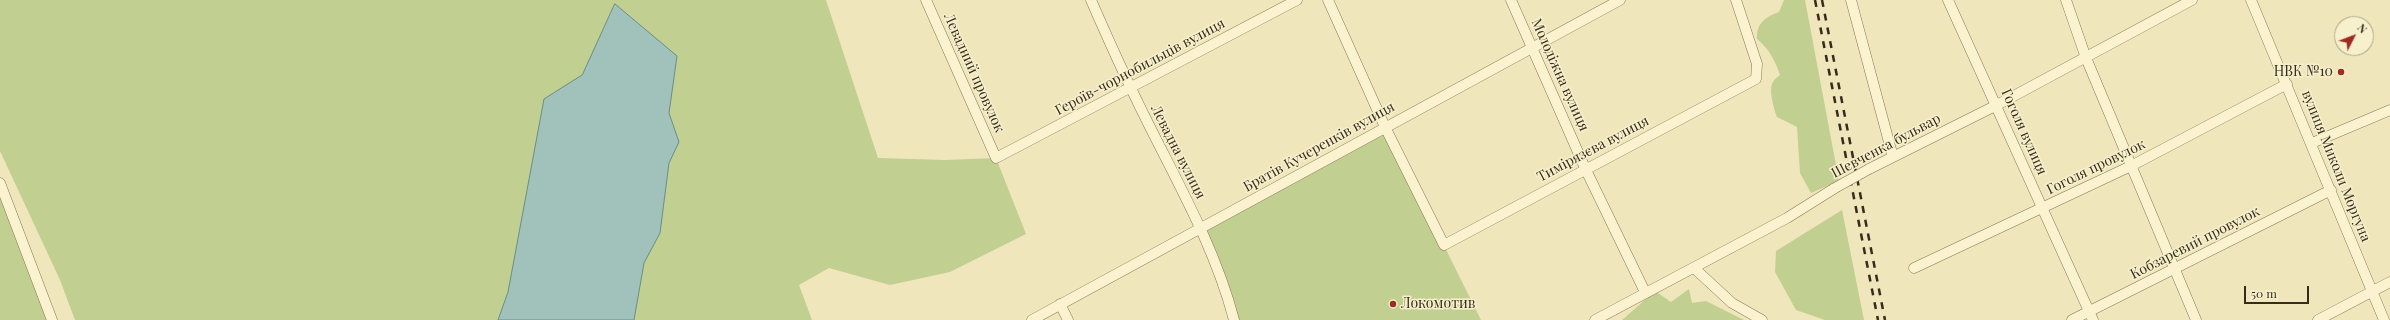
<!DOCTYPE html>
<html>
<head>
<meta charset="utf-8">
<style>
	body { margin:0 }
	#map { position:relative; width:2390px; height:320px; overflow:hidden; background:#f0e6bc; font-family:"Playfair Display",serif }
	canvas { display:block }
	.north { position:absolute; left:2334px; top:16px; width:40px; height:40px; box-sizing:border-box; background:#f7f0cc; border:1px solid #aaa285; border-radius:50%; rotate:48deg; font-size:11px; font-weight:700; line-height:16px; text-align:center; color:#372c1b }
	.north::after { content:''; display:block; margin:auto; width:14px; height:18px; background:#9c2d21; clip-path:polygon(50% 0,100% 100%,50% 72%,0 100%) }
	.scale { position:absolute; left:2244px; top:286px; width:65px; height:18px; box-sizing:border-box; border:2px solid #372c1b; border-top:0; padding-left:5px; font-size:12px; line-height:14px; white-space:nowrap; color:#372c1b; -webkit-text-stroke:3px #f7f0cc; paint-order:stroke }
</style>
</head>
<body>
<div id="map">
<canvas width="2390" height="320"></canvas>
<div class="north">N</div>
<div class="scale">50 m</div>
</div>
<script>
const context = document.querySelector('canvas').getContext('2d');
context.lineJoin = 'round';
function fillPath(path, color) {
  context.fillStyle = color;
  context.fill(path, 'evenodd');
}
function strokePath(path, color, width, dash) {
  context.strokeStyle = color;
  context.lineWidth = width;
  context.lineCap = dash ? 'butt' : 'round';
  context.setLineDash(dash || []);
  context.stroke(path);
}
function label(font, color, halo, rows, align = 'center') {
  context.font = font + ' "Playfair Display",serif';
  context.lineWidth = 3;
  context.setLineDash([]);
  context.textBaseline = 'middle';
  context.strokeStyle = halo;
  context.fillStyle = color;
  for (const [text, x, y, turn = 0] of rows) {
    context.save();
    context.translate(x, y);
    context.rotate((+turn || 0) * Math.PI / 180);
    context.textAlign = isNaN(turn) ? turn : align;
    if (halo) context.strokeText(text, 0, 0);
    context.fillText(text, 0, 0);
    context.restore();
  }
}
fillPath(new Path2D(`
	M0 0H826L878 158 945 160 996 158 1026 234 950 272 890 285 829 268 799 285 812 320H75L60 280 0 151Z
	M1784 0H1805L1839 181 1811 193 1800 173 1797 127 1777 117C1774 109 1768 89 1773 82 1774 79 1778 77 1780 75 1775 60 1769 49 1757 39 1756 24 1765 17 1779 12Z
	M1385 127 1481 320H1234L1200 228Z
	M0 183 52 320H0Z
	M1842 210 1864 320H1825L1796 310 1775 272 1776 251Z
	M1689 289 1692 303 1706 301 1744 320H1622L1655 291 1671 302Z`), '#c1cf90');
const water = new Path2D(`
	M615 4 677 56 669 113 679 142 669 163 660 233 644 263 634 320H498L508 292 544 99 582 75Z`);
fillPath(water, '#a1c1bb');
strokePath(water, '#688f8a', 1);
const street = new Path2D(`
	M926 0 996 158 1297 0
	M1091 0C1111 46 1132 92 1155 137 1185 196 1217 255 1234 320
	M1328 0 1385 127 1444 245 1756 79 1757 64 1736 0
	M1511 0 1585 168 1645 292
	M1851 0 1893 157
	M1948 0 2093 320
	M2066 0 2086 58 2196 320
	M2251 0 2384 320
	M2312 143 2390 110
	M1869 169 1997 105 2192 0
	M0 183 52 320
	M1694 268 1732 303 1762 320
	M1914 268 2131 166 2287 84
	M1060 304 1068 320
	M1032 320 1620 0
	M1595 320 1787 218 1835 188
	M2072 320 2331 190
	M2318 320 2390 282`);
strokePath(street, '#897655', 11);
strokePath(street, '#fbf3d0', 10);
strokePath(new Path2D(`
	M1815 0 1878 320
	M1822 0 1885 320`), '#372c1b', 2.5, [7, 7]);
const streetBridge = new Path2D(`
	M1835 188 1869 169`);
strokePath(streetBridge, '#897655', 11, []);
strokePath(streetBridge, '#fbf3d0', 10);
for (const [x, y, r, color] of [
	[2341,72,4,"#9c2d21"],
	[1393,304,4,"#9c2d21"]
]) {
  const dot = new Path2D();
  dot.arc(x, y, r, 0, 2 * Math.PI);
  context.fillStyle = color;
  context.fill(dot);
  strokePath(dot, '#f7f0cc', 1.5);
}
label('14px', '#372c1b', '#f7f0cc', [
	["Героїв-чорнобильців вулиця",1140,67,-28],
	["Левадний провулок",974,73,66],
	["Молодіжна вулиця",1560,75,66],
	["Гоголя вулиця",2024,132,66],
	["Шевченка бульвар",1886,146,-28],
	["Братів Кучеренків вулиця",1319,147,-29],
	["Тимірязєва вулиця",1593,149,-28],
	["Левадна вулиця",1178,152,63],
	["вулиця Миколи Моргуна",2336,166,68],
	["Гоголя провулок",2096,167,-26],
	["Кобзаревий провулок",2195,243,-27]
]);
label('14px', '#372c1b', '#f7f0cc', [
	["НВК №10",2333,72],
	["Локомотив",1401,304,"left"]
], 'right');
</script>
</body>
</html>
